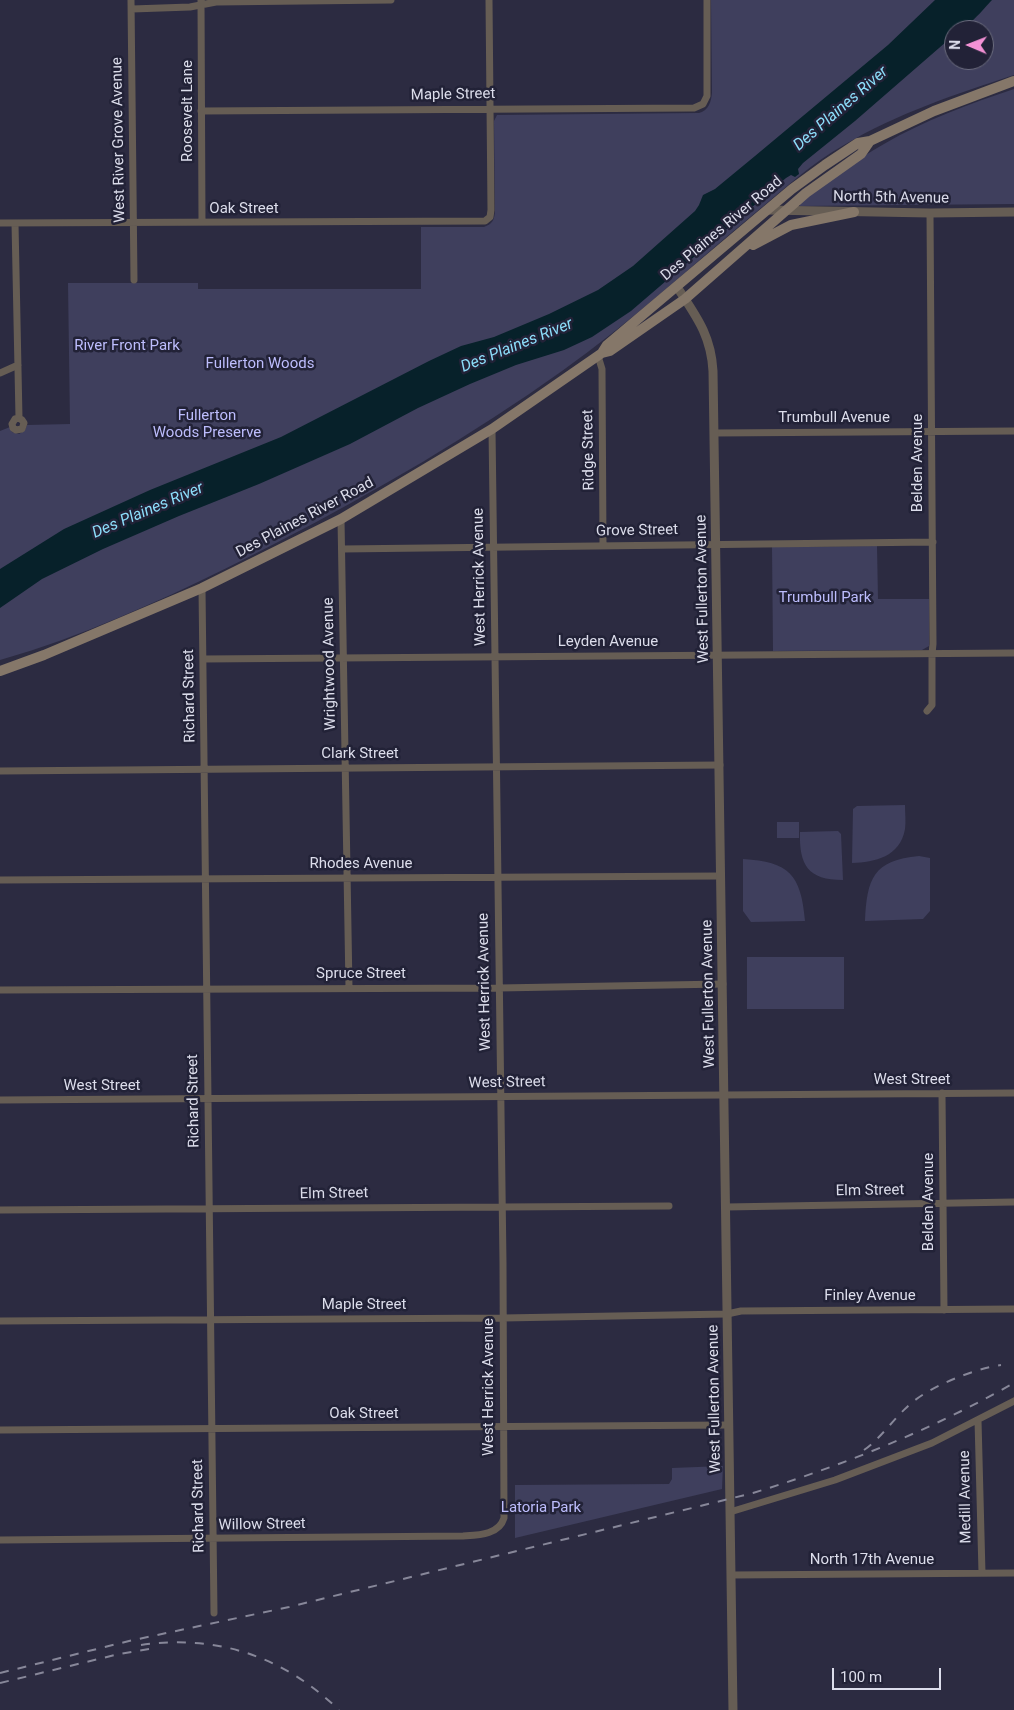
<!DOCTYPE html>
<html>
<head>
<meta charset="utf-8">
<style>
	body { margin:0 }
	#map { position:relative; width:1014px; height:1710px; overflow:hidden; background:#2c2b41; font-family:Roboto,sans-serif }
	canvas { display:block }
	.north { position:absolute; left:944px; top:20px; width:50px; height:50px; box-sizing:border-box; background:#222237; border:1px solid #6c6d7f; border-radius:50%; rotate:271deg; font-size:14px; font-weight:700; line-height:20px; text-align:center; color:#dcddeb }
	.north::after { content:''; display:block; margin:auto; width:18px; height:22px; background:#f391d5; clip-path:polygon(50% 0,100% 100%,50% 72%,0 100%) }
	.scale { position:absolute; left:832px; top:1668px; width:109px; height:22px; box-sizing:border-box; border:2px solid #dcddeb; border-top:0; padding-left:6px; font-size:15px; line-height:18px; white-space:nowrap; color:#dcddeb; -webkit-text-stroke:4px #222237; paint-order:stroke }
</style>
</head>
<body>
<div id="map">
<canvas width="1014" height="1710"></canvas>
<div class="north">N</div>
<div class="scale">100 m</div>
</div>
<script>
const context = document.querySelector('canvas').getContext('2d');
context.lineJoin = 'round';
function fillPath(path, color) {
  context.fillStyle = color;
  context.fill(path, 'evenodd');
}
function strokePath(path, color, width, dash) {
  context.strokeStyle = color;
  context.lineWidth = width;
  context.lineCap = dash ? 'butt' : 'round';
  context.setLineDash(dash || []);
  context.stroke(path);
}
function label(font, color, halo, rows, align = 'center') {
  context.font = font + ' Roboto,sans-serif';
  context.lineWidth = 5;
  context.setLineDash([]);
  context.textBaseline = 'middle';
  context.strokeStyle = halo;
  context.fillStyle = color;
  for (const [text, x, y, turn = 0] of rows) {
    context.save();
    context.translate(x, y);
    context.rotate((+turn || 0) * Math.PI / 180);
    context.textAlign = isNaN(turn) ? turn : align;
    if (halo) context.strokeText(text, 0, 0);
    context.fillText(text, 0, 0);
    context.restore();
  }
}
fillPath(new Path2D(`
	M711 0H1014V75C956 94 898 113 844 145 812 163 784 189 755 213 691 266 630 323 562 371 472 435 377 491 278 542 208 578 136 613 62 640 42 647 21 654 0 660V431L10 427 12 432 19 434 25 430 27 425 70 424 68 283H198V289H421V227H484C492 224 494 221 495 212L494 121 497 115 699 113C709 110 711 102 712 93ZM954 30H984V60H954Z
	M1014 89V204L800 206V203C827 183 854 161 884 144 925 120 969 104 1014 89Z
	M877 546 878 599H929V646L922 650 773 651 772 547Z
	M905 805C905 813 906 822 905 829 900 857 875 862 852 863L853 809 857 806Z
	M777 822H799V838H777Z
	M838 831 841 834 843 880C808 880 799 865 800 832Z
	M919 856 930 858V911L923 919 865 921C867 879 873 860 919 856Z
	M743 859C789 862 801 874 805 921L751 922 743 911Z
	M747 957H844V1009H747Z
	M723 1466 722 1489 515 1538V1485L669 1484 672 1479V1468Z`), '#3f3f5d');
fillPath(new Path2D(`
	M935 0H992C982 10 968 30 954 30V35L855 121 803 163 798 169 799 174 795 177 791 175 786 178 631 311 592 337 564 350 516 365 470 384 418 408 350 444 259 484 179 516 103 549 42 579 0 608V569L64 529 150 490 281 437 429 361 461 346 494 337 549 314 598 290 633 266 695 211 699 205 703 195 715 189 755 156 888 45Z`), '#07212a');
strokePath(new Path2D(`
	M131 0 134 280
	M201 0 202 222
	M132 9 190 7 216 2 391 0
	M201 111 694 108 703 104 707 96V0
	M0 223 485 221 490 217 491 210 489 0
	M15 223 19 418 22 420 24 423 22 429 16 430 13 428 12 424 15 419 19 418
	M598 356 602 369 603 545
	M0 373 18 365
	M715 433 1014 431
	M341 519 349 988
	M342 549 933 542
	M202 588 214 1613
	M203 659 1014 653
	M927 711 932 705V654L933 644 930 213
	M0 771 720 765
	M0 880 721 876
	M0 990 499 988 723 984
	M942 1093 944 1310
	M0 1100 1014 1093
	M726 1207 1014 1202
	M0 1210 669 1206
	M0 1321 503 1318 727 1314 741 1311 1014 1309
	M978 1420 982 1573
	M0 1430 729 1425
	M730 1512 835 1480 932 1443 1014 1401
	M0 1540 463 1536C478 1535 499 1535 504 1518L503 1263 492 429
	M731 1575 1014 1573`), '#665d54', 7);
strokePath(new Path2D(`
	M767 210 930 213 1014 212
	M677 287C696 316 711 335 713 371L733 1710`), '#665d54', 9);
strokePath(new Path2D(`
	M753 245 791 225 854 212
	M602 353 610 351 685 299 806 193 861 154 870 141
	M0 671 44 655 202 588 341 519 492 429 602 353 607 345 792 189 825 165 858 143 870 141 934 111 1014 81`), '#857769', 10);
strokePath(new Path2D(`
	M864 1450C881 1438 891 1422 906 1408 925 1388 973 1369 1001 1365
	M141 1645C218 1634 284 1657 339 1710
	M0 1673 129 1641 289 1607 753 1493C844 1465 931 1430 1014 1383
	M0 1683 119 1654 149 1649`), '#878799', 2, [9, 9]);
label('15px', '#dcddeb', '#222237', [
	["Maple Street",453,95,-1],
	["Roosevelt Lane",188,111,-90],
	["West River Grove Avenue",119,140,-91],
	["North 5th Avenue",891,198,1],
	["Oak Street",244,209],
	["Des Plaines River Road",722,229,-40],
	["Trumbull Avenue",834,418],
	["Ridge Street",589,450,-91],
	["Belden Avenue",918,463,-90],
	["Des Plaines River Road",305,518,-28],
	["Grove Street",637,531,-1],
	["West Herrick Avenue",480,577,-91],
	["West Fullerton Avenue",703,589,-91],
	["Leyden Avenue",608,642],
	["Wrightwood Avenue",330,664,-91],
	["Richard Street",190,696,-91],
	["Clark Street",360,754],
	["Rhodes Avenue",361,864],
	["Spruce Street",361,974],
	["West Herrick Avenue",485,982,-91],
	["West Fullerton Avenue",709,994,-91],
	["West Street",912,1080],
	["West Street",507,1083,-1],
	["West Street",102,1086],
	["Richard Street",194,1101,-91],
	["Elm Street",870,1191,-1],
	["Elm Street",334,1194,-1],
	["Belden Avenue",929,1202,-90],
	["Finley Avenue",870,1296],
	["Maple Street",364,1305],
	["West Herrick Avenue",489,1387,-90],
	["West Fullerton Avenue",715,1399,-91],
	["Oak Street",364,1414],
	["Medill Avenue",966,1497,-91],
	["Richard Street",199,1506,-91],
	["Willow Street",262,1525,-1],
	["North 17th Avenue",872,1560]
]);
label('15px', '#bdbdfd', '#222237', [
	["River Front Park",127,346],
	["Fullerton Woods",260,364],
	["Fullerton",207,416],
	["Woods Preserve",207,433],
	["Trumbull Park",825,598],
	["Latoria Park",541,1508]
]);
label('italic 16px', '#8cddfa', '#222237', [
	["Des Plaines River",841,109,-41],
	["Des Plaines River",517,346,-22],
	["Des Plaines River",148,511,-23]
]);
</script>
</body>
</html>
